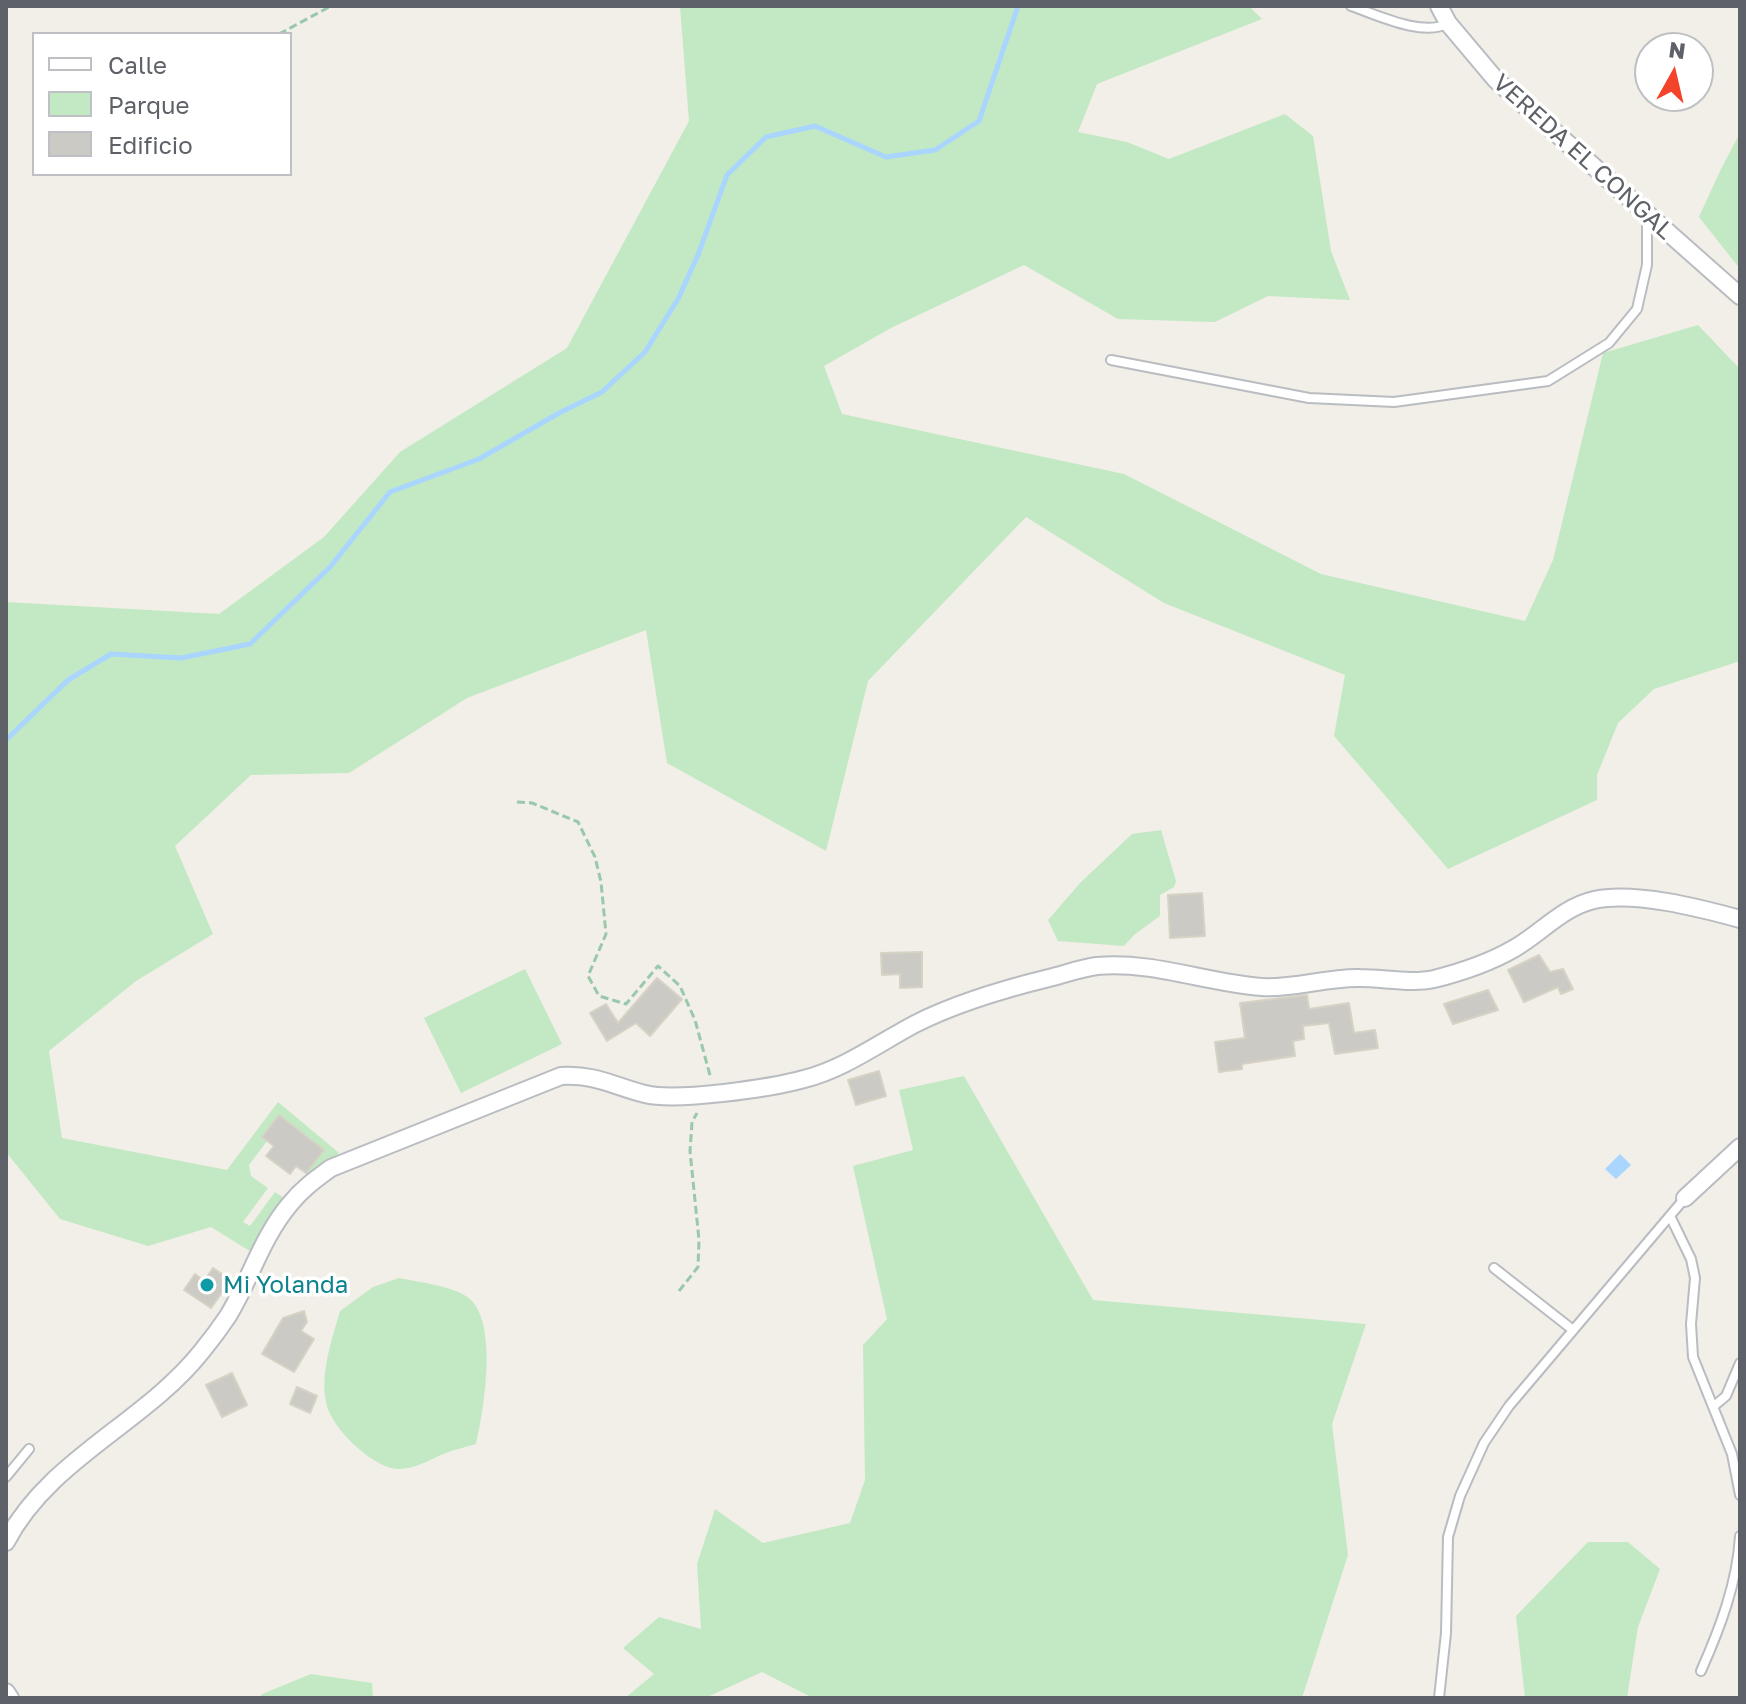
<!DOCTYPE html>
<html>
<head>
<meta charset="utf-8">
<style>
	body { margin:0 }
	#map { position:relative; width:1746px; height:1704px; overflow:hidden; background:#f1efe7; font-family:"Golos Text",sans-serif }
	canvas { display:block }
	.frame { position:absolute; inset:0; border:8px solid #5e6268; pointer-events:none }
	.legend { position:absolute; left:32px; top:32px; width:260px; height:144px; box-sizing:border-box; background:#fff; border:2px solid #bfc0c3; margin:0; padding:10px 14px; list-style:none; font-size:24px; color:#5e6268 }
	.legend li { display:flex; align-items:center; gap:16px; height:40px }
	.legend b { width:40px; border:2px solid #bfc0c3 }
	.north { position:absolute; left:1634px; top:32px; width:80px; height:80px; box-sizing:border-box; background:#fff; border:2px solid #bfc0c3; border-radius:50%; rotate:8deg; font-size:22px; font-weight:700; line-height:32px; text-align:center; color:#5e6268 }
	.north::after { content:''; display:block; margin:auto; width:28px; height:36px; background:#f3442b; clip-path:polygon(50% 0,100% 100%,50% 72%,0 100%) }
</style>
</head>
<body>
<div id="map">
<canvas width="1746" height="1704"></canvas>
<div class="frame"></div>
<ul class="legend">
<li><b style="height:10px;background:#fff"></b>Calle</li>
<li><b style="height:22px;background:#c2e9c4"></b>Parque</li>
<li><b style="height:22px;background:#cccac4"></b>Edificio</li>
</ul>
<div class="north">N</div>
</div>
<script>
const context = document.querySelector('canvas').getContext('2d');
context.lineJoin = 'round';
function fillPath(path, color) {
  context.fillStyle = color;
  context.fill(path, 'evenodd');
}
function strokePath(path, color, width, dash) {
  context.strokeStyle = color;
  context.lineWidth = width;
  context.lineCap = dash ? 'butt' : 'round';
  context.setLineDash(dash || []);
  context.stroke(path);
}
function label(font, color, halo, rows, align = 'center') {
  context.font = font + ' "Golos Text",sans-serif';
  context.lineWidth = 7;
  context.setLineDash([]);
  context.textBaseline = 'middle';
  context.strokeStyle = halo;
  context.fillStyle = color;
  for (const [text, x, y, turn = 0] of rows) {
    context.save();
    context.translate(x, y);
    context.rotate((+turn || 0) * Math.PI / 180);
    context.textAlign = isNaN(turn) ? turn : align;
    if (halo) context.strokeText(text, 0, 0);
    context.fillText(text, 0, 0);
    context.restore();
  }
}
fillPath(new Path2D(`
	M680 6H1249L1262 19 1097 84 1078 132 1127 142 1169 159 1285 114 1313 136 1331 251 1350 300 1268 296 1215 322 1118 319 1024 265 891 328 824 366 842 414 1124 474 1321 574 1525 621 1553 560 1603 353 1698 325 1740 369V661L1654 689 1618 723 1597 775V800L1448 869 1334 736 1345 675 1164 603 1026 517 868 681 826 851 667 763 646 630 467 698 349 773 251 775 175 846 213 934 136 981 49 1051 62 1138 227 1170 278 1102 339 1153 309 1176 306 1173 324 1150 279 1115 262 1136 267 1141 249 1165 251 1176 268 1188 243 1222 250 1226 275 1192 287 1200 253 1253 211 1227 148 1246 60 1219 6 1152V602L219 614 324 537 400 452 567 348 689 121Z
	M1740 133V269L1699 217 1720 171Z
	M1161 830 1176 881 1174 887 1160 895V916L1134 935 1124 946 1058 941 1048 920 1080 883 1132 834Z
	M525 969 562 1044 461 1093 424 1018Z
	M964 1076 1093 1300 1366 1324 1332 1424 1348 1555 1302 1698H813L762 1672 705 1698H625L654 1674 623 1648 659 1617 701 1629 697 1564 715 1509 763 1543 850 1523 865 1480 863 1345 887 1319 853 1166 913 1150 899 1090Z
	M399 1278C418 1282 455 1286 470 1299 498 1325 484 1410 476 1444 466 1447 456 1449 446 1453 430 1459 418 1468 400 1469 374 1470 330 1427 326 1402 320 1374 332 1339 340 1311L373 1287Z
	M1588 1542H1628L1660 1569 1638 1627 1627 1698H1525L1516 1616Z
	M311 1674 372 1683 373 1698H259L262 1694Z`), '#c2e9c4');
fillPath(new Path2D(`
	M1620 1154 1631 1165 1616 1179 1605 1169Z`), '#a9d5ff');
strokePath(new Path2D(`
	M6 740 68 680 111 654 181 658 250 644 330 567 390 492 479 459 559 413 602 392 645 352 678 299 698 255 727 175 766 137 815 126 886 157 935 150 979 121 1018 6`), '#a9d5ff', 5);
const building = new Path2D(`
	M1202 893 1205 936 1170 938 1168 895Z
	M922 952V987L900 988V974L882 975 881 953Z
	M1539 955 1550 972 1563 969 1573 989 1561 994 1558 987 1524 1002 1508 970Z
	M657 978 682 999 650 1036 636 1023 607 1041 590 1013 606 1004 618 1023Z
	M1488 990 1498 1010 1453 1024 1444 1004Z
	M1307 995 1309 1009 1349 1003 1354 1033 1375 1030 1378 1048 1335 1054 1329 1023 1303 1026 1304 1039 1293 1041 1295 1056 1242 1064V1069L1219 1072 1215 1042 1245 1038 1240 1003Z
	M879 1071 886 1096 856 1105 848 1080Z
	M279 1115 324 1150 306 1173 296 1166 290 1174 266 1156 274 1146 262 1137Z
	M213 1268 231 1280 211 1308 184 1290 195 1274 204 1281Z
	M304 1311 307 1322 301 1331 314 1339 294 1372 262 1354 283 1318Z
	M232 1373 247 1405 222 1417 206 1385Z
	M297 1387 317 1396 310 1413 290 1404Z`);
fillPath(building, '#cccac4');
strokePath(building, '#d6d2c4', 2);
const lane = new Path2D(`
	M1351 6C1375 14 1424 38 1448 23
	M1111 360 1309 398 1394 402 1548 381 1609 343 1637 309 1647 265V216
	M1670 1216 1691 1259 1695 1278 1691 1324 1693 1357 1732 1454 1740 1495
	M1494 1268 1573 1330
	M1714 1406 1726 1396 1740 1363
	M6 1477 29 1449
	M1701 1671C1720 1628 1737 1584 1740 1536
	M1439 1698 1446 1633 1448 1537 1460 1496 1484 1443 1509 1406 1685 1198`);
const street = new Path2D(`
	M1439 6 1448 23 1496 80 1740 296
	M1685 1198 1740 1147
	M6 1542C49 1459 145 1423 202 1351 211 1340 220 1328 228 1316 250 1280 262 1237 290 1204 302 1189 316 1179 331 1168L561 1076C596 1074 613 1086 645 1094 677 1102 771 1088 804 1079 844 1069 879 1043 915 1024 956 1003 1004 989 1049 978 1065 974 1081 968 1097 966 1154 961 1206 983 1262 987 1295 989 1327 977 1360 978 1384 978 1411 984 1434 979 1462 972 1491 962 1515 948 1541 933 1563 907 1594 900 1634 891 1700 908 1740 919
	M6 1692 10 1698`);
strokePath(lane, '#b9bcc1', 12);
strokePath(street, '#b9bcc1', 20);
strokePath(new Path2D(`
	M279 34 331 6
	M517 802 532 803 578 822 595 857 601 882 606 934 588 976 599 996 626 1004 658 966 680 986 695 1020 711 1079
	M679 1291 698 1267 699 1240 690 1151 692 1122 697 1113`), '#9ac8aa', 3, [8, 4]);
strokePath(lane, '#fff', 8);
strokePath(street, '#fff', 16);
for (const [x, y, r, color] of [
	[207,1285,8,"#0f9aa8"]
]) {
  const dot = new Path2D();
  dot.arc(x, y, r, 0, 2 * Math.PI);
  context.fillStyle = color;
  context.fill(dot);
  strokePath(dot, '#fff', 3);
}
label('24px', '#5e6268', '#fff', [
	["VEREDA EL CONGAL",1583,157,42]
]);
label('24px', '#0d838f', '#fff', [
	["Mi Yolanda",223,1285]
], 'left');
</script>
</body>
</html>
